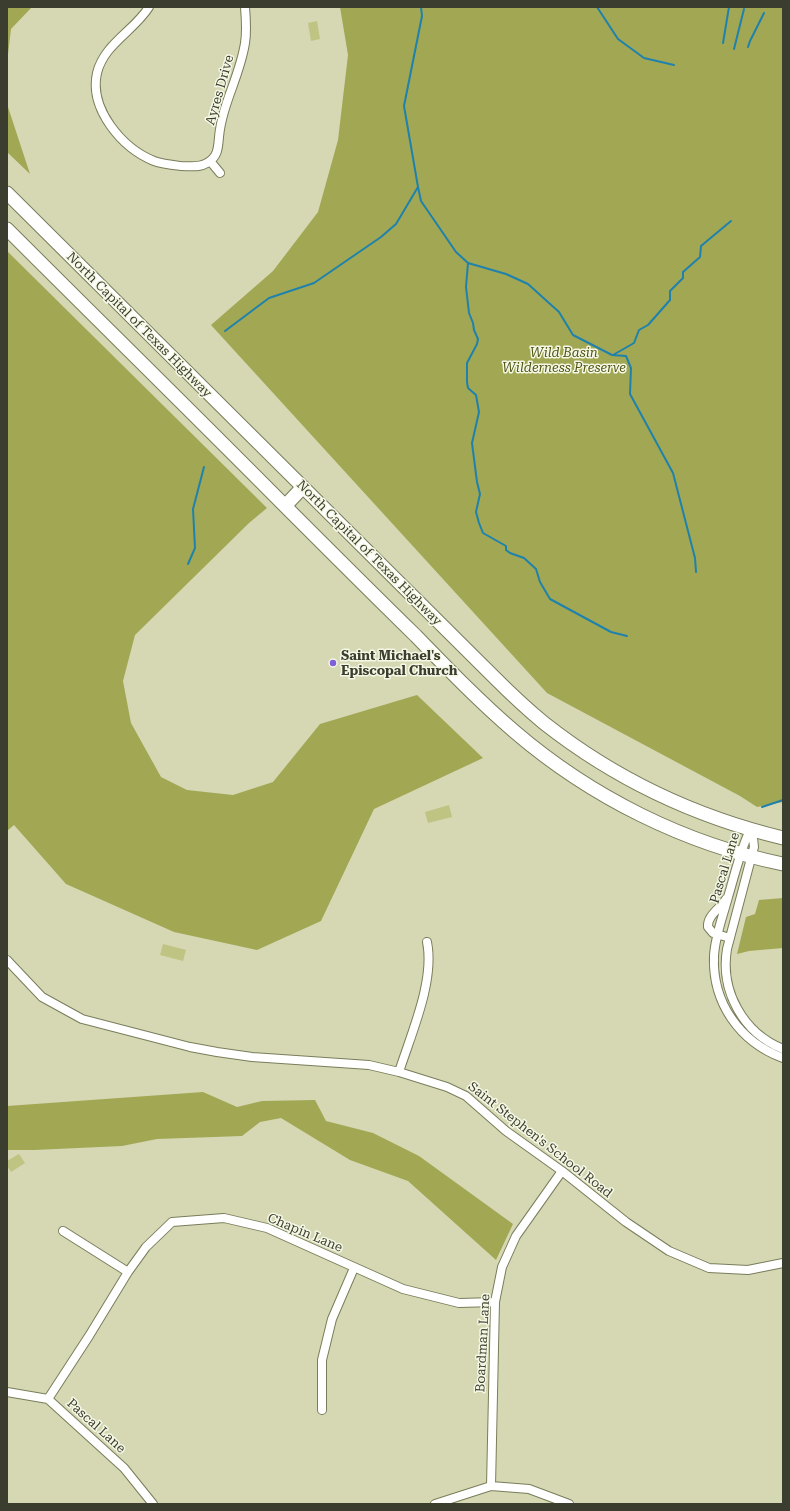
<!DOCTYPE html>
<html>
<head>
<meta charset="utf-8">
<style>
	body { margin:0 }
	#map { position:relative; width:790px; height:1511px; overflow:hidden; background:#d5d8b3; font-family:"Roboto Serif",serif }
	canvas { display:block }
	.frame { position:absolute; inset:0; border:8px solid #3b3d2e; pointer-events:none }
</style>
</head>
<body>
<div id="map">
<canvas width="790" height="1511"></canvas>
<div class="frame"></div>
</div>
<script>
const context = document.querySelector('canvas').getContext('2d');
context.lineJoin = 'round';
function fillPath(path, color) {
  context.fillStyle = color;
  context.fill(path, 'evenodd');
}
function strokePath(path, color, width, dash) {
  context.strokeStyle = color;
  context.lineWidth = width;
  context.lineCap = dash ? 'butt' : 'round';
  context.setLineDash(dash || []);
  context.stroke(path);
}
function label(font, color, halo, rows, align = 'center') {
  context.font = font + ' "Roboto Serif",serif';
  context.lineWidth = 3;
  context.setLineDash([]);
  context.textBaseline = 'middle';
  context.strokeStyle = halo;
  context.fillStyle = color;
  for (const [text, x, y, turn = 0] of rows) {
    context.save();
    context.translate(x, y);
    context.rotate((+turn || 0) * Math.PI / 180);
    context.textAlign = isNaN(turn) ? turn : align;
    if (halo) context.strokeText(text, 0, 0);
    context.fillText(text, 0, 0);
    context.restore();
  }
}
fillPath(new Path2D(`
	M317 21 320 39 311 41 308 23Z
	M449 805 452 817 428 823 425 812Z
	M163 944 186 950 183 961 160 955Z
	M19 1154 25 1163 11 1172 7 1166V1161Z`), '#bfc482');
fillPath(new Path2D(`
	M7 7H32L11 29 7 63Z
	M340 7H783V802L757 807 740 796 547 693 211 325 273 271 318 212 338 140 348 55Z
	M7 104 30 174 7 152Z
	M7 251 267 508 249 523 135 635 123 681 131 723 161 777 187 790 233 795 273 782 320 724 417 695 483 758 374 809 321 921 257 950 174 932 66 884 14 825 7 831Z
	M783 898V948L749 951 737 954 746 917 755 914 759 900Z
	M203 1092 237 1107 262 1101 315 1100 326 1121 373 1133 419 1156 513 1224 496 1260 408 1181 350 1160 281 1118 260 1122 242 1136 157 1139 122 1146 34 1150H7V1106Z`), '#a2a754');
strokePath(new Path2D(`
	M597 7 618 39 644 58 674 65
	M723 43 729 7
	M748 47 750 41 764 13
	M734 49 744 9
	M418 187 421 201 456 252 468 263 506 274 528 284 559 312 573 335 612 355 626 356 631 368 630 394 673 473 695 558 696 572
	M468 263 466 287 469 313 473 323 474 330 478 339 477 344 467 363V382L468 388 476 395 479 412 472 443 477 482 480 494 476 512 479 523 483 533 506 546V550L510 553 524 558 536 569 540 582 550 599 611 632 627 636
	M225 331 269 298 314 283 381 237 396 224 418 187 404 106 422 16 421 7
	M613 355 634 343 639 330 648 325 670 300V291L683 278V272L700 257 701 246 731 221
	M188 564 195 548 193 509 204 467
	M762 807 783 800`), '#1e82ac', 2);
const minor = new Path2D(`
	M149 7C134 31 104 44 97 73 89 109 122 148 154 161 162 164 172 165 181 166 190 166 199 168 207 163 218 157 218 148 219 137 222 104 240 76 245 43 247 31 246 19 245 7
	M210 161 220 173
	M750 830C740 851 735 874 728 897 723 916 715 936 714 956 712 1003 740 1042 783 1058
	M750 830 753 838 754 847 727 949C720 991 743 1033 783 1049
	M726 899C721 908 707 915 708 927L713 933 730 938
	M7 960 42 997 82 1019 190 1047 217 1052 252 1057 369 1065 399 1072 447 1087 466 1096 506 1131 562 1171 626 1222 669 1251 709 1268 748 1270 783 1263
	M399 1072C411 1034 435 981 427 942
	M63 1231 128 1272
	M7 1392 48 1399 124 1468 153 1504
	M48 1399 89 1336 128 1272 146 1247 172 1222 224 1218 267 1228 403 1289 459 1303 495 1302
	M322 1410V1360L332 1319 354 1268
	M491 1486 495 1302 502 1267 516 1236 562 1171
	M435 1504 491 1486 529 1489 569 1504`);
const trunk = new Path2D(`
	M7 193 495 678C511 694 527 709 544 723 615 779 696 817 783 838
	M7 229C102 324 198 418 293 514 334 555 375 596 416 636 448 669 480 702 515 732 591 797 685 844 783 864
	M285 506 303 487`);
strokePath(minor, '#7a7d5a', 10);
strokePath(trunk, '#7a7d5a', 15);
strokePath(minor, '#fff', 8);
strokePath(trunk, '#fff', 13);
for (const [x, y, r, color] of [
	[333,663,4,"#7f5ed9"]
]) {
  const dot = new Path2D();
  dot.arc(x, y, r, 0, 2 * Math.PI);
  context.fillStyle = color;
  context.fill(dot);
  strokePath(dot, '#f5f8e4', 1.5);
}
label('13px', '#3b3d2e', '#f5f8e4', [
	["Ayres Drive",220,90,-74],
	["North Capital of Texas Highway",139,325,45],
	["North Capital of Texas Highway",369,553,45],
	["Pascal Lane",725,868,-73],
	["Saint Stephen's School Road",540,1140,38],
	["Chapin Lane",305,1233,23],
	["Boardman Lane",483,1343,-87],
	["Pascal Lane",96,1426,42]
]);
label('italic 13px', '#515416', '#f5f8e4', [
	["Wild Basin",564,353],
	["Wilderness Preserve",564,368]
]);
label('bold 13px', '#3b3d2e', '#f5f8e4', [
	["Saint Michael's",341,656],
	["Episcopal Church",341,671]
], 'left');
</script>
</body>
</html>
